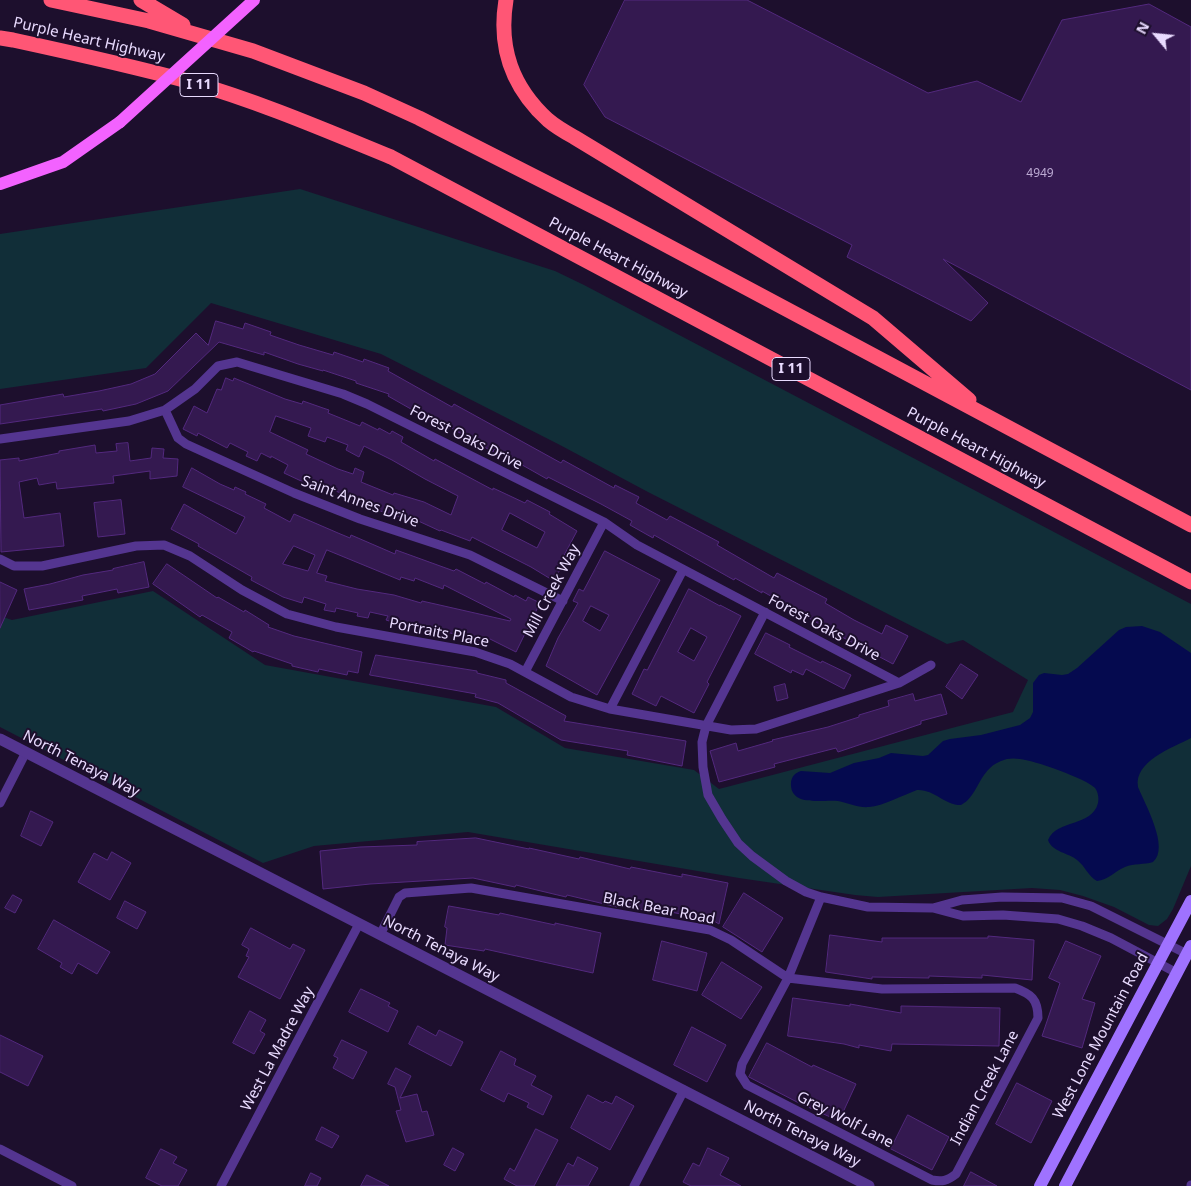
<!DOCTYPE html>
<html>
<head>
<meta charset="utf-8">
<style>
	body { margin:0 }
	#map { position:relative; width:1191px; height:1186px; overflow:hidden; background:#1d0f2d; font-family:"Noto Sans",sans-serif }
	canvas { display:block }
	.north { position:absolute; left:1131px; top:10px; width:50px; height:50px; -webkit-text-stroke:4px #1d0f2d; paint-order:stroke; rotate:298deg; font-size:14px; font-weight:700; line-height:20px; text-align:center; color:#e9dbff }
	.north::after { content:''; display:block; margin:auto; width:18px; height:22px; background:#e9dbff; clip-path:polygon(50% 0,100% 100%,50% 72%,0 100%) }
</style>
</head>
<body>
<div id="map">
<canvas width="1191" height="1186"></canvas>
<div class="north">N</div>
</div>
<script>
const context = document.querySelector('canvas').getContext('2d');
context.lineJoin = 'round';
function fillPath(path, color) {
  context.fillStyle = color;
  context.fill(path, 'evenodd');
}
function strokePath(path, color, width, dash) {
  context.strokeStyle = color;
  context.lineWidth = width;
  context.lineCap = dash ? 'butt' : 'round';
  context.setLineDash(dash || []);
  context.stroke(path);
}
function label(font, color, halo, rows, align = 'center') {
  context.font = font + ' "Noto Sans",sans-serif';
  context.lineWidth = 4;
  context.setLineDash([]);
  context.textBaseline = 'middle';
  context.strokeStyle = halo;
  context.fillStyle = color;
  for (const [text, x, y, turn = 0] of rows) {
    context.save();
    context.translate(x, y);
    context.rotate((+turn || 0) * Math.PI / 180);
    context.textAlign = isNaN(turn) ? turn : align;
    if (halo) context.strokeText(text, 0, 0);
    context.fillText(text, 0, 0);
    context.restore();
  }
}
fillPath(new Path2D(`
	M300 189 555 271 584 285 1191 604V866L1173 909 1167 919 1158 926 1149 925 1114 907 1083 896 1060 890 1032 888 878 897 855 895 739 878 468 832 314 846 263 863 0 727V616L12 620 153 591 265 665 496 707 565 748 694 770 719 789 1013 712 1028 680 963 640 947 644 648 492 560 445 381 354 211 303 146 368 0 389V234Z`), '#112e38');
fillPath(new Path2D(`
	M1142 626 1160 632 1191 653V738C1172 748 1134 761 1138 787 1145 804 1170 848 1153 862 1144 865 1134 863 1125 867 1115 871 1108 880 1097 881 1088 876 1085 866 1077 860 1069 853 1052 852 1048 840 1057 819 1092 827 1098 803 1099 798 1098 792 1095 788 1087 779 1033 760 1020 759 1014 758 1007 758 1001 761 978 770 979 796 961 805 944 805 934 789 917 790 903 795 883 806 869 807 859 808 848 803 838 801 823 799 789 808 791 782 792 776 795 773 801 771L830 773 854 763 879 758 891 753 923 756 928 755 943 741 950 739 981 735 1020 725 1030 718 1033 712V683L1039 675 1044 673 1062 675 1068 674 1077 668 1119 630 1126 627Z`), '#050a4f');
const building = new Path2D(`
	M625 0H747L928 93 977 81 1021 102 1062 20 1149 4 1191 27V390L943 259 988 303 971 321 847 257 852 245 605 117 584 85Z
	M216 321 243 329 245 323 271 332 270 335 299 345 333 355 334 352 363 362 364 359 389 368 388 371 452 407 454 404 561 463 563 460 614 488 615 485 639 497 636 503 667 520 670 516 719 542 717 545 774 578 777 573 827 599 825 603 854 620 882 634 886 625 908 636 893 664 842 637 762 591V593L735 578 734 580 654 535 653 538 630 525 632 521 601 504 548 477 547 479 494 449 493 452 441 422 439 425 388 396 389 394 356 383V381L323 370V371L298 364 264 352V355L219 342 168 391 136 404 103 411 102 409 0 424V405L63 394 64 397 99 391 131 384 155 374 196 333 208 345Z
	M226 378 233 381 234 378 285 399 302 404 303 401 323 408 329 410 328 413 360 426 362 422 378 430 379 428 390 434 392 431 403 437 401 442 434 461 435 459 493 490V488L525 503 527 500 550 512 549 514 577 531 561 561 564 562 554 581 531 567 472 537 470 541 441 530 440 531 414 519 413 521 383 512 354 500 353 502 342 498 343 494 316 483 314 487 284 473 288 465 271 456V458L261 453 257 461 246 456 248 452 230 443 227 448 198 433 197 436 183 429 194 406 207 413 217 389 221 390ZM276 416 311 428 308 436 325 442 327 437 348 445 346 450 359 457 364 446 392 460 425 479 458 496 451 515 424 502 394 493 393 495 361 482 364 472 355 468 353 474 338 469 306 454 308 450 270 432ZM510 513 545 532 537 548 502 530Z
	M128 443 130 461 151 458 152 448 164 449 163 458 178 459 177 476 150 479V471L113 476 114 483 57 489 56 482 39 485 37 478 19 482 24 518 60 513 64 546 1 552 0 460 19 458V461L59 453V451L95 445 96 453 117 451 116 444Z
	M192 468 220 484 234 490 235 487 246 492 245 494 266 504 264 508 290 522 294 514 338 533 350 538 351 535 395 554 396 550 454 571 456 569 485 584 486 582 514 597 515 595 526 601 528 597 540 603 516 652 488 638 487 642 442 631V633L399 623V624L386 620 388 616 370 612 368 618 357 616 358 613 336 608 335 612 324 610 326 604 304 597 302 603 283 597 251 580 252 577 198 546 199 544 171 529 184 504 236 534 245 517 183 487ZM294 546 315 555 308 571 283 564ZM327 550 400 580 401 577 414 581 415 578 443 589 444 585 511 619 510 621 422 601 421 603 394 595 357 589 325 581 327 576 317 573Z
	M121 500 125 534 98 537 94 503Z
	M605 551 660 580 597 695 546 666 558 638 578 603 573 601 579 589 583 591ZM591 606 609 615 600 631 583 621Z
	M144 562 149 587 118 593 117 589 82 596 83 600 29 610 24 589 50 584 83 575 113 570V569Z
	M167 564 217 598 218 597 244 612 245 610 269 625 268 627 294 636 362 652 358 673 348 671 347 675 319 669 318 672 292 666V664L254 651 253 652 229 638 232 632 202 615 200 617 153 584Z
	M0 582 17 590 0 628Z
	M689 589 720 606V605L741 616 707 682 709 684 694 713 661 696 656 706 632 694 644 669 647 670ZM691 628 707 637 694 661 678 652Z
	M766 633 790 645 789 647 821 663 822 661 851 675 844 689 806 669 803 675 792 670 791 673 755 654Z
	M376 655 477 671V673L506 680V683L566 716 564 721 686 741 682 766 627 755 628 751 561 740 498 703 475 697 476 694 370 675Z
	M961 664 978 675 962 699 946 687Z
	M785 684 788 698 777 701 774 687Z
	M913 694 915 701 941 694 947 714 921 721V724L838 752 836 748 774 764 775 767 719 782 710 751 736 743 738 751 773 741 772 740 828 727 859 717V715L889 706 888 701Z
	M31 811 53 822 41 846 21 836Z
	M476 838 529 849V848L579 859 580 857 630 869 631 867 682 877V874L728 883 719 924 714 921 671 912 670 915 617 905V907L567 895 566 897 516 885 515 887 473 878 370 884 323 889 320 851 360 847 417 845V842Z
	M112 852 131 863 110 900 78 882 94 853 107 860Z
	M744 893 783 918 762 952 723 927Z
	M13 895 22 900 15 913 5 908Z
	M125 901 146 912 137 929 117 918Z
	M449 906 499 915 500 913 555 925V923L601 933 593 973 485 949 484 951 445 945 447 928 445 927Z
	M54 920 110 952 97 974 78 963 72 974 60 967 62 963 38 949Z
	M251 928 290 949 293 944 305 950 280 999 238 977 249 957 246 956 249 949 242 945Z
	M830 935 882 942V938H988V936L1034 940 1032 980 982 975V978L929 976V978L872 977V979L826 972Z
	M662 941 707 953 697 991 653 980Z
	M1066 941 1101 956 1082 999 1095 1003 1082 1048 1042 1036 1060 983 1049 978Z
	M722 962 762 987 741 1019 702 995Z
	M361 989 390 1003 388 1006 398 1011 388 1032 349 1012Z
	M793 998 850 1006V1004L901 1013V1006L1000 1008 999 1046 892 1044 891 1051 859 1045V1048L844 1044 788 1036Z
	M250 1011 266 1020 260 1031 265 1034 254 1054 233 1043Z
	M418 1026 436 1036 439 1030 463 1042 451 1066 409 1044Z
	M692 1027 726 1045 707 1082 674 1065Z
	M0 1035 43 1056 28 1086 0 1072Z
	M342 1040 367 1052 353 1079 333 1068 338 1058 334 1056Z
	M767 1043 812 1067 813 1065 856 1084 839 1121 797 1102 749 1077Z
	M501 1051 516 1059 514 1065 536 1076 531 1085 552 1096 543 1115 527 1107 529 1103 508 1093 504 1102 481 1090Z
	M396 1068 411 1076 400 1098 417 1094 422 1112 427 1111 434 1135 406 1142 396 1111 401 1110 395 1087 388 1084Z
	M1017 1083 1052 1101 1031 1143 996 1124Z
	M588 1095 603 1103 605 1101 612 1104 616 1096 634 1106 610 1150 571 1128Z
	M908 1115 949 1137 932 1170 891 1149Z
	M322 1127 339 1136 332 1148 316 1140Z
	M536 1129 558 1140 534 1186H517L504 1179 510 1168 514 1171Z
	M453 1148 464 1154 455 1171 444 1165Z
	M708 1148 729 1158 720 1175 741 1186H691L683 1182 693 1163 699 1166Z
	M161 1149 177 1157 173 1163 187 1170 178 1186H162L146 1178Z
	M578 1157 598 1168 588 1186H556L568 1163 573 1166Z
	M971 1172 997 1186H964Z
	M311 1173 321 1178 317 1186H305Z
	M367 1175 389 1186H361Z`);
fillPath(building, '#341950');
strokePath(building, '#53297e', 1);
strokePath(new Path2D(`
	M165 410 178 438 186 444 294 493 360 519 470 555 563 601
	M0 439 129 421 165 410 195 389 218 366 237 362 343 394 367 404 604 522 637 545 899 683
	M0 559 14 566H42L136 546 164 545 190 556 242 590 287 614 336 627 475 652 510 664 571 697 610 709 731 730 756 729 899 683 931 665
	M765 612 706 726 702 742 703 767 708 795 722 819 738 843 752 856 786 881 806 892 821 897 868 907 933 908 963 916 1003 915 1058 919 1082 926 1111 938 1177 973
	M525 672 604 522
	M610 709 683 570
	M0 803 26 752
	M933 908 962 900 1002 897 1062 898 1091 906 1187 954
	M380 935 399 897 405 893 471 888 710 930 731 940 788 978 882 989 1015 988C1031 994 1038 999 1038 1018L956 1174C947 1181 942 1182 932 1180L747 1085 740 1074 742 1064 788 978 821 897
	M0 1149 72 1186
	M221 1186 359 924
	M634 1186 684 1090
	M1191 1186V1185`), '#543590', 9);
strokePath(new Path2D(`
	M0 739 869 1186`), '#543590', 11);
strokePath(new Path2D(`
	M1040 1186 1191 901
	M1065 1186 1191 946`), '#9f72ff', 12);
strokePath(new Path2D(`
	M0 184 63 162 120 122`), '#f362ff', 12);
strokePath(new Path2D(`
	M51 0 149 21 253 51 364 93 419 118 608 214 1191 525
	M141 0 183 25
	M506 0C498 48 512 87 548 120 555 126 565 132 574 137L873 318 969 400
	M0 38 13 40C73 53 132 66 191 82 260 102 325 130 391 157L1191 582`), '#ff5675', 15);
strokePath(new Path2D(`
	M120 122 254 0`), '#f362ff', 12);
label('12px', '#bcaad3', null, [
	["4949",1040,174]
]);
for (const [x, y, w] of [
	[199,85,38],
	[791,369,38]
]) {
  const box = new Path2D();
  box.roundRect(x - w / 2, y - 11.5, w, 23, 4);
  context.fillStyle = '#1d0f2d';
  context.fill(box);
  strokePath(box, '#e9dbff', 1);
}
label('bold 14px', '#e9dbff', null, [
	["I 11",199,85],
	["I 11",791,369]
]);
label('15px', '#e9dbff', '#1d0f2d', [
	["Purple Heart Highway",89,40,13],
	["Purple Heart Highway",618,258,28],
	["Forest Oaks Drive",466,438,27],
	["Purple Heart Highway",976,448,28],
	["Saint Annes Drive",360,502,20],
	["Mill Creek Way",552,591,-62],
	["Forest Oaks Drive",824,628,28],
	["Portraits Place",439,633,11],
	["North Tenaya Way",81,764,27],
	["Black Bear Road",659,909,11],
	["North Tenaya Way",441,949,27],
	["West Lone Mountain Road",1101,1036,-62],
	["West La Madre Way",278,1049,-62],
	["Indian Creek Lane",985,1088,-62],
	["Grey Wolf Lane",845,1120,27],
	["North Tenaya Way",802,1134,27]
]);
</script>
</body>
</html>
